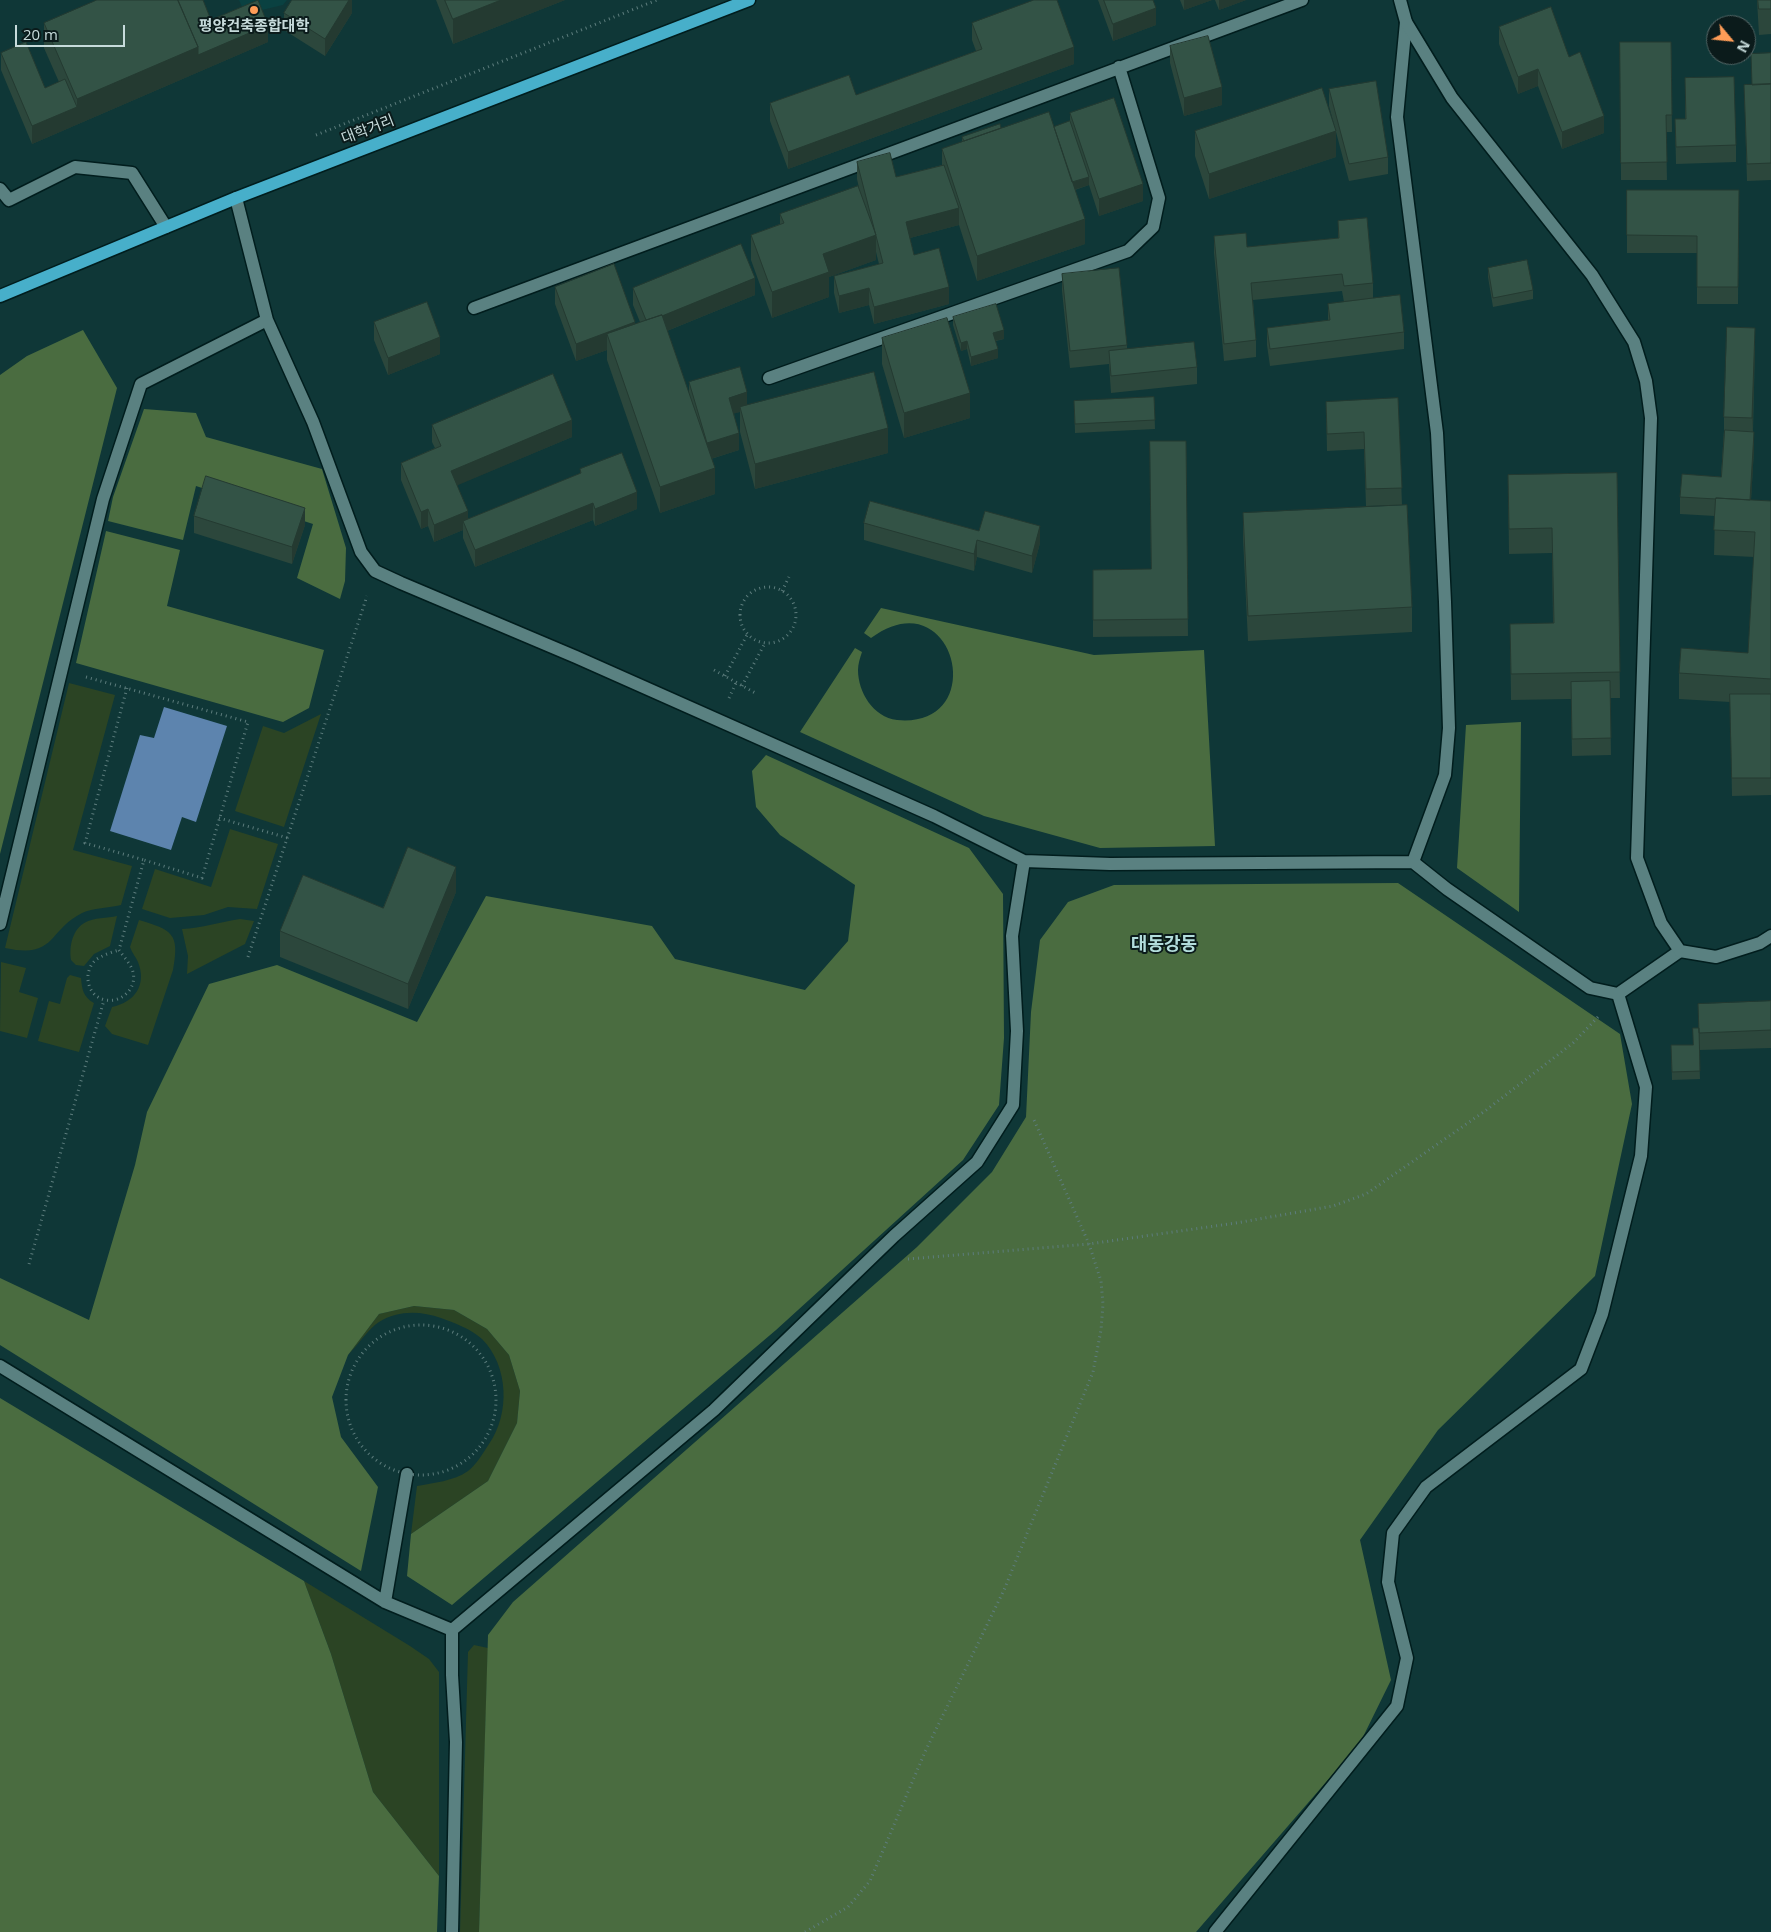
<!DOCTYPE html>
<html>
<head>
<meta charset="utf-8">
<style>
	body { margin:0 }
	#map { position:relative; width:1771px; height:1932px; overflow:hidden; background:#0f3737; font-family:"Open Sans",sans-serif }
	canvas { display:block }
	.north { position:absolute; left:1706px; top:15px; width:50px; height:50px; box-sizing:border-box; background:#0b1b1b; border:1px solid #566868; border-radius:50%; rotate:118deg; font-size:14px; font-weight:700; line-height:20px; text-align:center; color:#c7dbdb }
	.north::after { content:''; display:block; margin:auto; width:18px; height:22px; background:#fe9c57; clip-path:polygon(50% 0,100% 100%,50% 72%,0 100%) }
	.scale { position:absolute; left:15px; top:25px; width:110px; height:22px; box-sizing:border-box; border:2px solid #c7dbdb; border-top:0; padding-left:6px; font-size:15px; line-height:18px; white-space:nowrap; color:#c7dbdb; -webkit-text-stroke:4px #0b1b1b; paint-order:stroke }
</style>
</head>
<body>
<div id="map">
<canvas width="1771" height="1932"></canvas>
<div class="north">N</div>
<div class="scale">20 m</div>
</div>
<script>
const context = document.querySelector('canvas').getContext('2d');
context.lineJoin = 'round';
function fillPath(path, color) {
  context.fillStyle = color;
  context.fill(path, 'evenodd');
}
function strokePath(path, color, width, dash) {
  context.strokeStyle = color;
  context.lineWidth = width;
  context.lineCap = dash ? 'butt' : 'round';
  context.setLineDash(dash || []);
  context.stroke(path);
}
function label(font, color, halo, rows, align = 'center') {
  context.font = font + ' "Open Sans","Noto Sans KR",sans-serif';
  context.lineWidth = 4;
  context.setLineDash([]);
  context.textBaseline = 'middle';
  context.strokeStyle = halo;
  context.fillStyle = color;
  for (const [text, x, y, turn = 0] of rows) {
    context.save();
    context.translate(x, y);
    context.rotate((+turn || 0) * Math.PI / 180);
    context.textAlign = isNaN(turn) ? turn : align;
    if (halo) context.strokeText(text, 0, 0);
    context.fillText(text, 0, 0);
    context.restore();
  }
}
fillPath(new Path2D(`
	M239 0H287L283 5 245 14Z`), '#0a4141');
fillPath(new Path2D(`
	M69 683 115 695 73 850 132 866 121 905C109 908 93 908 82 913 47 931 56 959 5 948Z
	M321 714 284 827 235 811 263 726 284 733Z
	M230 829 278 844 257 909 228 907 204 915 170 918 142 909 155 869 211 887Z
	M117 916 110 946 94 954 84 966 76 965 71 960C69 947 72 929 86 922 93 918 108 918 117 916Z
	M240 919 254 921 245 944 187 974 188 956 182 929C202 928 220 922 240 919Z
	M139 920C172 930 180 933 173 970L148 1045 112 1034 105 1026 112 1007C135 1002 147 985 138 962 136 957 132 953 130 947Z
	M1 962 26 968 19 992 38 998 27 1038 0 1031Z
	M70 975 81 978C82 989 83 997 94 1003L79 1052 38 1041 49 1001 60 1004 67 978Z
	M414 1306 454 1310 487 1329 509 1355 520 1391 517 1423 488 1481 411 1534 417 1486C433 1483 454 1481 468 1471 476 1465 483 1453 489 1444 510 1414 509 1366 482 1339 471 1329 455 1323 441 1318 421 1311 398 1310 379 1322 369 1328 357 1346 348 1355L379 1314Z
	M304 1581 410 1646 429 1659 439 1672V1876L373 1792 331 1654Z
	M474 1645 488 1648 479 1932H460L468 1652Z`), '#2b4424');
fillPath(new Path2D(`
	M83 330 117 388 0 854V375L27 356Z
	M144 409 196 413 206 437 322 469 346 548 345 581 340 599 297 578 313 524 196 486 183 540 108 521 113 497Z
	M106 531 180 550 167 606 324 650 309 708 283 722 76 663Z
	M881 608 1094 655 1204 650 1215 846 1100 848 984 816 800 732 855 648 862 652C860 658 858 664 858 670 858 692 873 717 897 720 992 729 955 576 871 638L864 633Z
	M1521 722 1519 912 1457 868 1466 725Z
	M766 755 969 848 1003 894 1004 1038 999 1105 963 1160 776 1330 452 1605 407 1576 411 1534 488 1481 517 1423 520 1391 509 1355 487 1329 454 1310 414 1306 379 1314 348 1355 332 1397 341 1437 378 1487 361 1571 0 1345V1278L89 1320 135 1165 147 1112 209 984 277 965 417 1022 486 896 652 926 675 959 805 990 848 941 855 885 780 835 756 807 752 771Z
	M1398 883 1620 1034 1632 1104 1595 1276 1438 1430 1360 1540 1391 1680 1360 1743 1196 1932H479L488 1635 513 1602 917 1247 992 1172 1026 1117 1031 1012 1040 940 1068 902 1114 885Z
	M0 1398 304 1581 331 1654 373 1792 439 1876 437 1932H0Z`), '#4a6c40');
fillPath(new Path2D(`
	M164 707 227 726 196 822 182 817 171 850 110 831 140 735 154 738Z`), '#5d84ae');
const service = new Path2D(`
	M1406 22 1397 117 1437 433 1445 602 1449 728 1445 775 1413 862
	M267 320 313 422 361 552 375 571 401 583 576 657 934 816 1024 861 1110 864 1413 862 1447 889 1590 988 1618 994 1680 951
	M0 924 103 499 141 384 267 320 236 198
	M0 1366 385 1602 452 1630V1675L456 1742 452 1932
	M385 1602 407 1474
	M452 1630 714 1410 894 1236 977 1162 1013 1105 1017 1031 1012 936 1024 861
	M1215 1932 1397 1706 1407 1658 1388 1582 1393 1533 1426 1487 1581 1369 1602 1314 1641 1156 1646 1087 1618 994`);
const minor = new Path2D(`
	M1400 0 1406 22 1452 98 1592 275 1634 342 1646 381 1651 418 1637 858 1661 923 1680 951 1716 957 1760 943 1771 936
	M0 189 9 200 75 167 132 173 166 227
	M474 308 1302 0
	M769 378 1128 251 1153 227 1159 198 1119 67`);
const primary = new Path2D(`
	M0 296 236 198 749 0`);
strokePath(service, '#011d1d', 15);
strokePath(minor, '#011d1d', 15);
strokePath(primary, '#011d1d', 15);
strokePath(new Path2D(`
	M316 135 657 0
	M740 615a28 28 0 1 1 56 0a28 28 0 1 1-56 0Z
	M782 591 789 577
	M714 670 757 694
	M725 676 747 635
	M86 677 248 722 202 878 144 860 119 950
	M742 686 765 643
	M127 688 85 843 144 860
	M729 698 736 683
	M219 818 288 838
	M119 950C123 956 129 962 132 969 139 986 123 1003 106 1000 86 997 82 970 97 959 103 955 112 952 119 950Z
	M248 957 367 596
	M908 1259 1089 1244 1236 1223 1333 1206 1366 1194 1485 1111 1573 1043 1598 1017
	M29 1264 104 1000
	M346 1400a75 75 0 1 1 150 0a75 75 0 1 1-150 0Z
	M805 1932 848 1907 870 1881 925 1752 1004 1590 1093 1372 1101 1330 1103 1304 1101 1281 1089 1244 1034 1120`), '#5d7d7d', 3, [1, 4]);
strokePath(service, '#5a8181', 12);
strokePath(minor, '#5a8181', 12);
strokePath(primary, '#47afca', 12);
fillPath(new Path2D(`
	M352 0V13L325 56 284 30V13Z
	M436 0H565L453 44Z
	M1098 0H1153L1156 25 1113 41Z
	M1180 0H1212L1184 10Z
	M1215 0H1246L1219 10Z
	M1757 0H1771V34L1759 35Z
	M211 20 268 42 32 144 1 70V53L45 88 59 82 44 48V23Z
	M972 23 1074 64 788 169 770 121V103L856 95 976 51 972 40Z
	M1499 27 1569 57 1604 133 1562 149 1538 86 1518 94 1499 44Z
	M1620 42H1671L1672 132H1666L1667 180H1621Z
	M1170 46 1222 105 1184 116 1170 63Z
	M1771 53V180L1747 181 1744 85H1752Z
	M1685 78 1736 145V162L1676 164 1675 119H1685Z
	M1329 89 1388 157V174L1349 181 1336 132V157L1209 199 1195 156V131L1335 128 1329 106Z
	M1070 113 1143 201 1099 216 1089 185 1075 190 1085 244 977 281 959 225 910 238 914 255 949 304 874 324 869 305 839 313 834 293V276L879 264 876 252V260L829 277V297L772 318 751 260V235L780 224V214L859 188 857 179V162L896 177 942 165V149L962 142V137L1001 128 1054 127 1070 121Z
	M1627 190H1739L1738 304H1697V253H1627Z
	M1338 221 1373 283V298L1404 332V349L1270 366 1267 345V328L1328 320V304L1344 302 1342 291 1253 300 1256 340V357L1224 361 1214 253V236L1247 247 1338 238Z
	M1488 268 1533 290V299L1493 307 1488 277Z
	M1062 274 1127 345V349L1197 367V384L1111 393 1109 364 1070 368 1062 291Z
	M555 287 635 324 640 322 633 305V288L755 295 667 331 689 395V382L747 405 888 453 755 489 740 432V412L734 413 739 450 711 459 715 494 660 513 607 360V350L576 361 555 304Z
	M953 317 1004 339 996 341 998 358 971 366 967 349 961 351 953 325Z
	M374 322 440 354 388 375 374 340Z
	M882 338 970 418 904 438 882 364Z
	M1755 345 1753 432 1754 449 1751 500 1771 501V795L1732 796 1730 702 1679 699V673L1748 653 1754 557 1714 555 1715 516 1680 514V497L1721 477 1724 430V417Z
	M1154 397 1155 429 1075 433 1074 401Z
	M1398 398 1402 505 1366 506 1364 449 1327 451 1326 402Z
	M432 425 572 437 457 485 468 519 580 474V469L637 509 595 526 593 520 475 567 463 538V530L434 542 428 526 421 529 401 480V463L435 448 432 442Z
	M1186 441 1188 636 1093 637V570L1151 569Z
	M1617 473 1620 698H1610L1611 755 1572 756 1571 699 1511 700 1510 624 1553 623 1552 553 1509 554 1508 475Z
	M1243 513 1412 607V632L1248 641 1243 538Z
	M194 516 305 525 292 564 194 533Z
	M864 523 979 531 1040 543 1032 573 977 557 974 571 864 540Z
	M456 892 408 1009 280 957V931Z
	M1771 1001V1048L1699 1050 1700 1079 1672 1080 1671 1045H1693L1699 1028Z`), '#2c473c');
fillPath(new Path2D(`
	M349 0H352V13L325 56V39Z
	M501 0H565L453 44V19Z
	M1184 0H1212L1184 10Z
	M1219 0H1246L1219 10Z
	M1156 8V25L1113 41V24Z
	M268 25V42L32 144V126L77 107V99L198 47Z
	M1074 47V64L788 169V152Z
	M1538 69V86L1518 94V77Z
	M1222 87V105L1184 116V98Z
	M1604 116V133L1562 149V132Z
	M1336 131V157L1209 199V174Z
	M1089 177V185L1067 192V184Z
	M1143 184V201L1099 216V199Z
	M959 208V225L906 239V222Z
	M1085 219V244L977 281V256Z
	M876 235V260L829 277V297L772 318V292L823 254Z
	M755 278V295L647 339V322Z
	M949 287V304L874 324V307Z
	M869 288V305L839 313V296Z
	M635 322V339L607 334V350L576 361V344Z
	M1755 328V345L1752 435V418Z
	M1004 330V339L993 341V333Z
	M440 337V354L388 375V358Z
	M967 341V349L961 351V343Z
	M998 349V358L971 366V357Z
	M747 392V409L740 407V412L729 415V398Z
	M970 393V418L904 438V413Z
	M572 420V437L451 488V471Z
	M888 428V453L755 489V464Z
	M1754 432V449L1750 518V501Z
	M739 433V450L707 460V443Z
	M715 468V494L660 513V487Z
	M637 492V509L595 526V509Z
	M593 503V520L475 567V550Z
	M305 508V525L292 564V547Z
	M428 509V526L421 529V512Z
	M468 511V528L463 521V530L434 542V525Z
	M1040 526V543L1032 573V556Z
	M977 540V557L974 571V554Z
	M456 867V892L408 1009V984Z`), '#243a31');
const building = new Path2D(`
	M97 0H178L198 47 77 99 44 23Z
	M178 0H203L211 20 258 0 268 25 198 55V47Z
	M292 0H349L325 39 284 13Z
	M445 0H501L453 19Z
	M1034 0H1057L1074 47 788 152 770 103 849 75 856 95 982 49 972 23Z
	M1104 0H1153L1156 8 1113 24Z
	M1758 0H1771V9H1759Z
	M1551 7 1569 57 1580 52 1604 116 1562 132 1538 69 1518 77 1499 27Z
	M1208 36 1222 87 1184 98 1170 46Z
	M26 42 45 88 65 79 77 107 32 126 1 53Z
	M1620 42H1671L1672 115H1666L1667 162 1621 163Z
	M1771 53V84L1752 85 1751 54Z
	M1734 77 1736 145 1676 147 1675 119H1686L1685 78Z
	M1376 81 1388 157 1349 164 1329 89Z
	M1771 84V163L1747 164 1744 85Z
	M1322 88 1336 131 1209 174 1195 131Z
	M1114 98 1143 184 1099 199 1070 113Z
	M1049 112 1085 219 977 256 942 149Z
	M1070 121 1089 177 1072 182 1054 127Z
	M1000 124 1001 128 964 141 962 137Z
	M890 153 896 177 944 165 959 208 906 222 914 255 939 248 949 287 874 307 869 288 839 296 834 276 883 263 857 162Z
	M858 186 876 235 823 254 829 272 772 292 751 235 784 223 780 214Z
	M1627 190H1739L1738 287H1697V236L1627 235Z
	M1367 218 1373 283 1344 286 1342 274 1251 283 1256 340 1224 344 1214 236 1246 233 1247 247 1339 238 1338 221Z
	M741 244 755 278 662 316V315L646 320 633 288Z
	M1527 260 1533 290 1493 298 1488 268Z
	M614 264 635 322 576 344 555 287Z
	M1119 268 1127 345 1070 351 1062 274Z
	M1400 295 1404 332 1270 349 1267 328 1330 320 1328 304Z
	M427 302 440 337 388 358 374 322Z
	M996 304 1004 330 993 333 998 349 971 357 967 341 961 343 953 317Z
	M662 315 715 468 660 487 607 334Z
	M947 318 970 393 904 413 882 338Z
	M1727 327 1755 328 1752 418 1724 417Z
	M1194 342 1197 367 1111 376 1109 351Z
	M740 367 747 392 729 398 739 433 707 443 689 382Z
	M874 372 888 428 755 464 740 407Z
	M553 374 572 420 451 471 468 511 434 525 428 509 421 512 401 463 441 446 432 425Z
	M1154 397 1155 420 1075 424 1074 401Z
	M1398 398 1402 488 1366 489 1364 432 1327 434 1326 402Z
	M1725 430 1754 432 1750 500 1716 498V499L1680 497 1682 474 1721 477Z
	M1150 441H1186L1188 619 1093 620V570L1151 569Z
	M622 453 637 492 595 509 593 503 475 550 463 521 581 473 580 469Z
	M1617 473 1620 672 1511 674 1510 624 1554 623 1552 528 1509 529 1508 475Z
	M206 476 305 508 292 547 194 516Z
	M1716 498 1771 501V679L1679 673 1681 648 1748 653 1755 532 1714 530Z
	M870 501 979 531 985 511 1040 526 1032 556 977 540 974 554 864 523Z
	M1407 505 1412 607 1248 616 1243 513Z
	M1610 681 1611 738 1572 739 1571 682Z
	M1730 694H1771V778H1732Z
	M408 847 456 867 408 984 280 931 303 875 383 908Z
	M1771 1001V1030L1699 1033 1698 1004Z
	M1693 1028H1699L1700 1071 1672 1072 1671 1045H1693Z`);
fillPath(building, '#335346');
strokePath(building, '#243a31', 1);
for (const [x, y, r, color] of [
	[254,10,5,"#fe9c57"]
]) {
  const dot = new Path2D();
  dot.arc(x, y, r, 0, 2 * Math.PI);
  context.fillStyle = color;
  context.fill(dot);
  strokePath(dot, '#0b1b1b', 2);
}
label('bold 15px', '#c7dbdb', '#0b1b1b', [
	["평양건축종합대학",254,27]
]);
label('15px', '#c7dbdb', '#0b1b1b', [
	["대학거리",368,130,-21]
]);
label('bold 18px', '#b3dddc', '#0b1b1b', [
	["대동강동",1164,945]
]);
</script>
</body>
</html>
